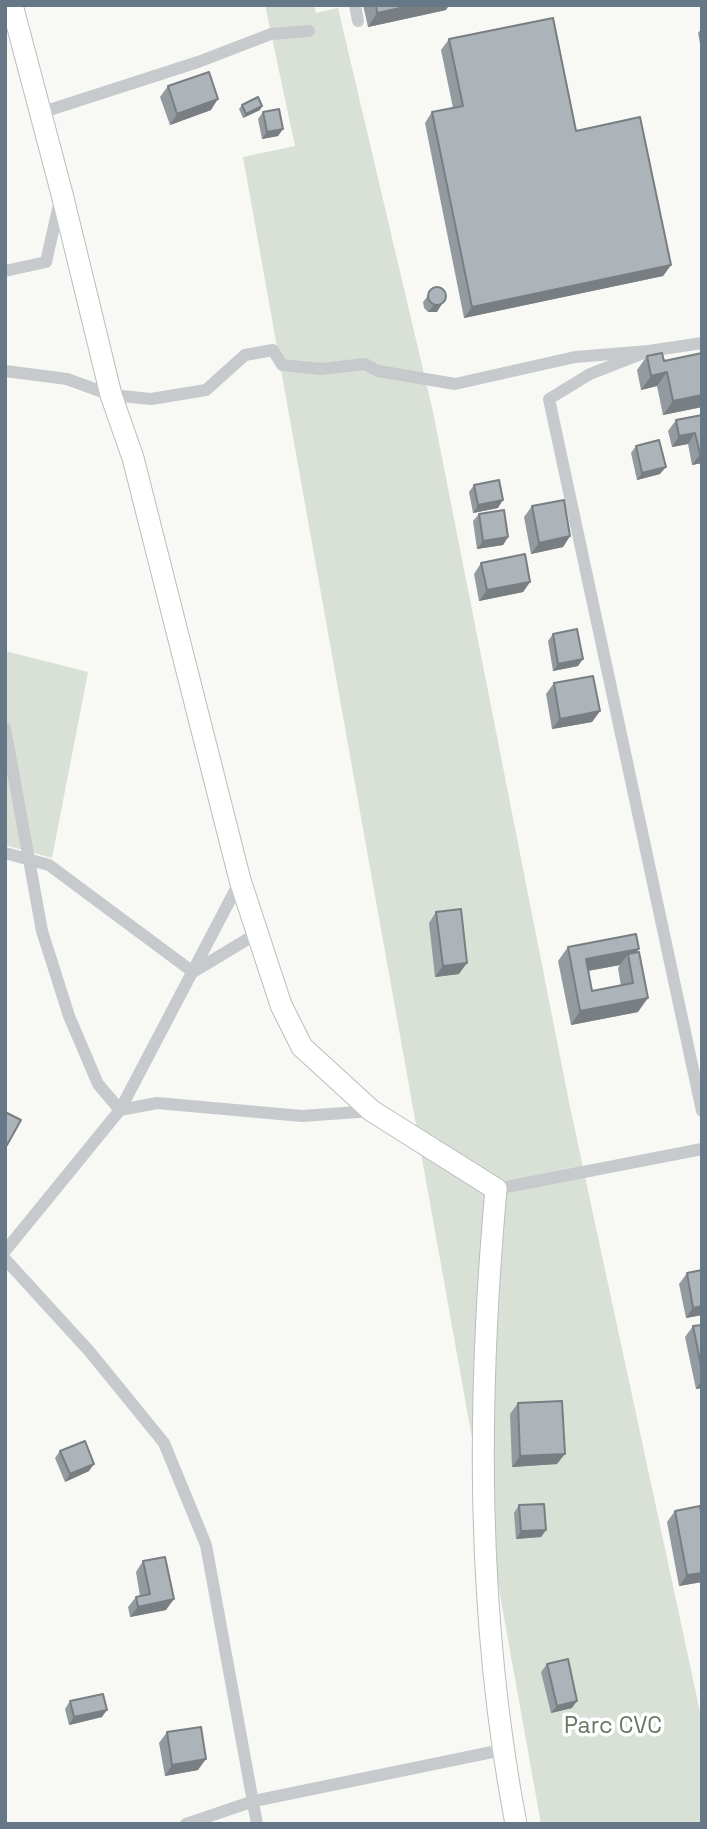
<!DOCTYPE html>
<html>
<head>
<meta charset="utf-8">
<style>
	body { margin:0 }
	#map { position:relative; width:707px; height:1829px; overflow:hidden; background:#f8f8f5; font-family:"Space Grotesk",sans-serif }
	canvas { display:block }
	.frame { position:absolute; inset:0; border:7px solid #667787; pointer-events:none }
</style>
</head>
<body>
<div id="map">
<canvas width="707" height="1829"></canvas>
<div class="frame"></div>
</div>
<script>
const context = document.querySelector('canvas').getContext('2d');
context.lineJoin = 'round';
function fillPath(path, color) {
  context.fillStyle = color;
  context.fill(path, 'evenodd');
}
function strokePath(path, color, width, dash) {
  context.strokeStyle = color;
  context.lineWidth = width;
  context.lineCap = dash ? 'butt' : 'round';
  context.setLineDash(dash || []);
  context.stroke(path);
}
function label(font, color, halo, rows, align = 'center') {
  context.font = font + ' "Space Grotesk",sans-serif';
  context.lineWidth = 7;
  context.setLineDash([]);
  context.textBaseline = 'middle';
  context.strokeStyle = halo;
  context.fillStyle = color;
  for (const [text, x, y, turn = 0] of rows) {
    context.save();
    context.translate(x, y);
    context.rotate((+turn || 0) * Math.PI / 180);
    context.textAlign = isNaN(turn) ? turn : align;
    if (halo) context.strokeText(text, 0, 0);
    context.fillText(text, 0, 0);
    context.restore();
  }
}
fillPath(new Path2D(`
	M265 5H314L316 13 338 8 433 412 569 1102 702 1721V1824H541L243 157 295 146Z
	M5 651 88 672 52 858 5 845Z`), '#d9e0d6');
const primary = new Path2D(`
	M12 5 62 194 111 395 133 458 240 880 281 1005 302 1047 372 1111 496 1189C477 1400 476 1615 516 1824`);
strokePath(primary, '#b9bdc1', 23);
strokePath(new Path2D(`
	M355 5 358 21
	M40 113 198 62 271 34 309 31
	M5 271 46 262 60 200
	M649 351 590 374 549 399 702 1111
	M5 371 67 379 111 395 151 399 206 390 245 355 273 350 282 365 321 369 365 364 378 371 455 384 575 357 649 351 702 343
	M5 728 42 931 69 1016 98 1084 120 1110
	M5 853 49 865 193 972 256 934
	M120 1110 157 1103 302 1116 372 1111
	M496 1189 702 1149
	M5 1251 120 1110 240 881
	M5 1259 90 1352 164 1443 206 1545 257 1824
	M186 1824 254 1801 502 1750`), '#c6cacd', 12);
strokePath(primary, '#fff', 21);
fillPath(new Path2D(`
	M363 5H449L446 10 368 27Z
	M702 28V54L698 33Z
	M449 39 576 131 671 265 663 276 464 318 425 123 432 112 453 108 441 50Z
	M168 86 211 110 170 125 160 97Z
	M242 105 260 110 243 118 239 109Z
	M263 112 283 129 278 136 262 139 258 119Z
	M434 288 437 312H428L424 308 423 302Z
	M702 353V407L663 415 657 386 641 390 637 370 647 356 664 361Z
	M702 415V463L692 465 688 444 672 447 668 431 676 420Z
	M636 446 660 474 637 480 631 453Z
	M474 485 498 508 473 513 469 492Z
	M532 506 570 536 563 547 531 554 524 517Z
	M479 514 508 537 503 545 477 549 473 521Z
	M481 563 530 582 523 592 479 601 474 574Z
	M553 634 578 666 553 671 548 641Z
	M554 683 600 711 592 722 552 729 546 694Z
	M436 912 459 974 435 977 429 923Z
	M568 947 637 953 638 1012 571 1025 558 961ZM620 965 618 968 621 986 592 991 588 971Z
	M702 1270V1315L686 1318 679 1284 687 1273Z
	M702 1325V1388L696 1389 685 1337 693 1326Z
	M518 1403 557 1464 512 1467 510 1414Z
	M60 1451 89 1471 65 1482 55 1458Z
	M519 1505 546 1530 541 1537 516 1539 514 1513Z
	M675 1511 702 1517V1582L679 1586 667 1522Z
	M143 1561 166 1610 130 1617 128 1607 136 1597 140 1596 136 1572Z
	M547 1664 572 1708 551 1713 541 1672Z
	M70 1701 102 1717 69 1725 65 1709Z
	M167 1732 198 1770 165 1776 159 1743Z`), '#949ba0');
fillPath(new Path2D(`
	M414 5H449L446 10 368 27 377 13Z
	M218 99 211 110 170 125 177 114Z
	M262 106 260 110 243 118 246 114Z
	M283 129 278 136 262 139 267 132Z
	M671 265 663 276 464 318 472 307Z
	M442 304 437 312H428L434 305Z
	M667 372 657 386 641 390 651 376Z
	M702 395V407L663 415 673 401Z
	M695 433 688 444 672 447 679 436Z
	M700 454H702V463L692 465Z
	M666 467 660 474 637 480 642 473Z
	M503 500 498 508 473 513 478 505Z
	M570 536 563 547 531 554 539 543Z
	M508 537 503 545 477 549 483 541Z
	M530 582 523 592 479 601 487 590Z
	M583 659 578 666 553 671 558 664Z
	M600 711 592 722 552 729 560 719Z
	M639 949 629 963 628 954 620 965 576 973 586 959Z
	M467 963 459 974 435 977 443 966Z
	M648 998 638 1012 571 1025 580 1011Z
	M702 1306V1315L686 1318 693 1308Z
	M702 1380V1388L696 1389Z
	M565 1454 557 1464 512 1467 520 1456Z
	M94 1464 89 1471 65 1482 70 1474Z
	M546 1530 541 1537 516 1539 521 1531Z
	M702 1573V1582L679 1586 687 1575Z
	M174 1599 166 1610 130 1617 138 1607Z
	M577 1701 572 1708 551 1713 557 1706Z
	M107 1710 102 1717 69 1725 74 1717Z
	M206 1759 198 1770 165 1776 172 1765Z`), '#787e82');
const building = new Path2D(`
	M376 5H414L377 13Z
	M553 18 576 131 640 117 671 265 472 307 432 112 463 106 449 39Z
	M209 72 218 99 177 114 168 86Z
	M258 97 262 106 246 114 242 105Z
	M279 109 283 129 267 132 263 112Z
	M428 296a9 9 0 1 1 18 0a9 9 0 1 1-18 0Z
	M662 353 664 361 702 353V395L673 401 667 372 651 376 647 356Z
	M702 415V454H700L695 433 679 436 676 420Z
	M659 440 666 467 642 473 636 446Z
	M499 480 503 500 478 505 474 485Z
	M564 500 570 536 539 543 532 506Z
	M504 510 508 537 483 541 479 514Z
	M525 554 530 582 487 590 481 563Z
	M577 629 583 659 558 664 553 634Z
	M593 676 600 711 560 719 554 683Z
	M461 909 467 963 443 966 436 912Z
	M636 934 639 949 586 959 592 991 633 983 628 954 639 952 648 998 580 1011 568 947Z
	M5 1112 21 1120 7 1145 5 1144Z
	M702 1270V1306L693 1308 687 1273Z
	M702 1325V1371L693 1326Z
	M562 1401 565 1454 520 1456 518 1403Z
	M85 1441 94 1464 70 1474 60 1451Z
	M544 1504 546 1530 521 1531 519 1505Z
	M700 1506 702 1517V1573L687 1575 675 1511Z
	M165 1557 174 1599 138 1607 136 1597 150 1594 143 1561Z
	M568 1659 577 1701 557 1706 547 1664Z
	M103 1694 107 1710 74 1717 70 1701Z
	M201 1727 206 1759 172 1765 167 1732Z`);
fillPath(building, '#acb4ba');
strokePath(building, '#787e82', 2);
label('23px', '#657961', '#fff', [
	["Parc CVC",613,1727]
]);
</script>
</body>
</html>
